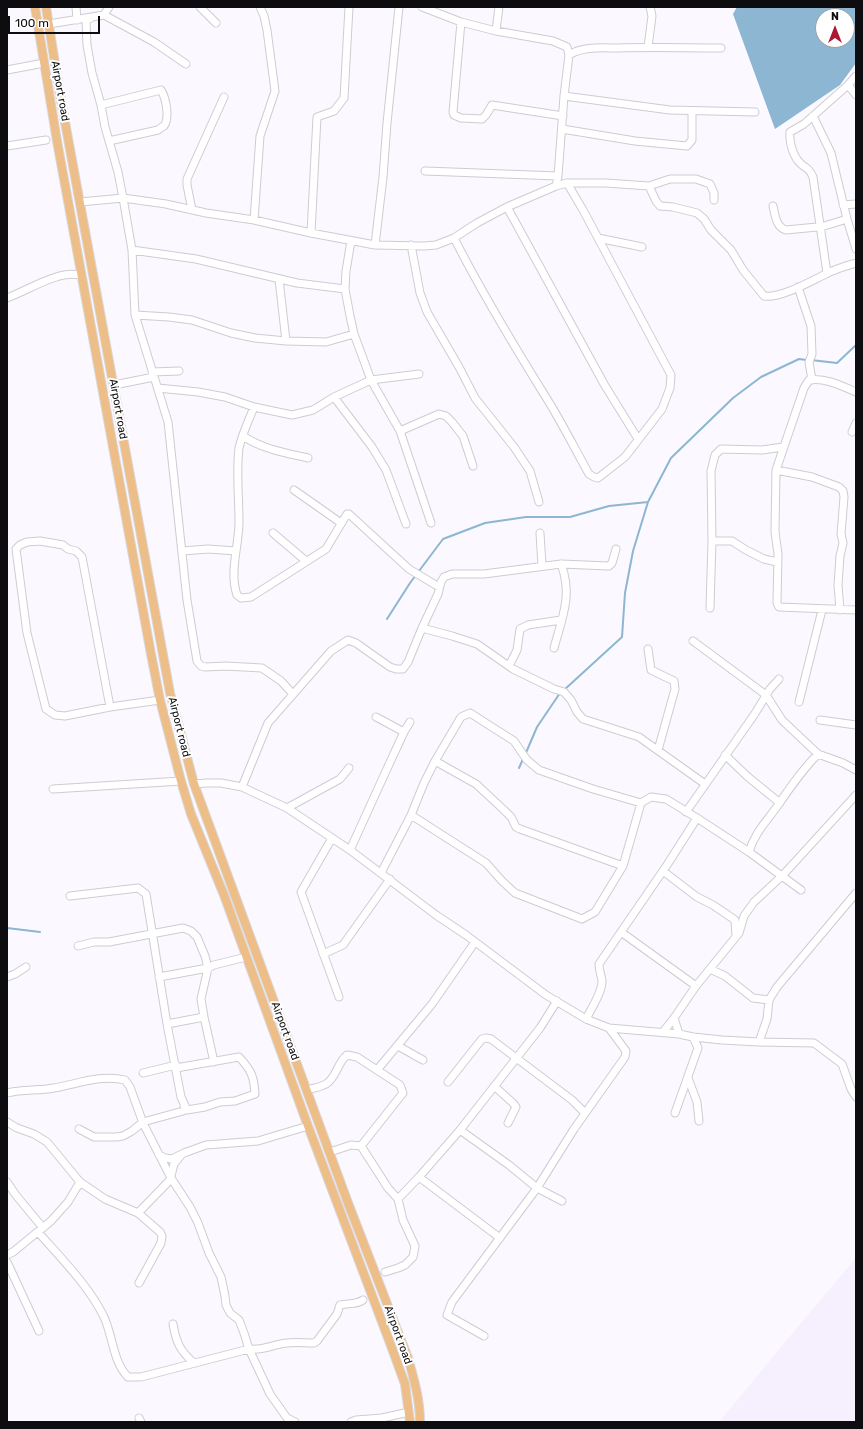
<!DOCTYPE html>
<html>
<head>
<meta charset="utf-8">
<style>
	body { margin:0 }
	#map { position:relative; width:863px; height:1429px; overflow:hidden; background:#fbf8ff; font-family:Rubik,sans-serif }
	canvas { display:block }
	.frame { position:absolute; inset:0; border:8px solid #0d0c0f; pointer-events:none }
	.north { position:absolute; left:815px; top:8px; width:40px; height:40px; box-sizing:border-box; background:#fff; border:1px solid #9e9e9f; border-radius:50%; rotate:0deg; font-size:11px; font-weight:700; line-height:16px; text-align:center; color:#0d0c0f }
	.north::after { content:''; display:block; margin:auto; width:14px; height:18px; background:#ad1932; clip-path:polygon(50% 0,100% 100%,50% 72%,0 100%) }
	.scale { position:absolute; left:8px; top:16px; width:92px; height:18px; box-sizing:border-box; border:2px solid #0d0c0f; border-top:0; padding-left:5px; font-size:12px; line-height:14px; white-space:nowrap; color:#0d0c0f; -webkit-text-stroke:3px #fff; paint-order:stroke }
</style>
</head>
<body>
<div id="map">
<canvas width="863" height="1429"></canvas>
<div class="frame"></div>
<div class="north">N</div>
<div class="scale">100 m</div>
</div>
<script>
const context = document.querySelector('canvas').getContext('2d');
context.lineJoin = 'round';
function fillPath(path, color) {
  context.fillStyle = color;
  context.fill(path, 'evenodd');
}
function strokePath(path, color, width, dash) {
  context.strokeStyle = color;
  context.lineWidth = width;
  context.lineCap = dash ? 'butt' : 'round';
  context.setLineDash(dash || []);
  context.stroke(path);
}
function label(font, color, halo, rows, align = 'center') {
  context.font = font + ' Rubik,sans-serif';
  context.lineWidth = 4;
  context.setLineDash([]);
  context.textBaseline = 'middle';
  context.strokeStyle = halo;
  context.fillStyle = color;
  for (const [text, x, y, turn = 0] of rows) {
    context.save();
    context.translate(x, y);
    context.rotate((+turn || 0) * Math.PI / 180);
    context.textAlign = isNaN(turn) ? turn : align;
    if (halo) context.strokeText(text, 0, 0);
    context.fillText(text, 0, 0);
    context.restore();
  }
}
fillPath(new Path2D(`
	M856 1258V1422H719L801 1323Z`), '#f6effe');
fillPath(new Path2D(`
	M737 7H856V63L840 85 775 129 733 14ZM823 16H847V40H823Z`), '#8cb6d1');
strokePath(new Path2D(`
	M811 360 837 363 856 345
	M387 619 410 583 443 539 485 523 526 517H570L609 506 648 502
	M564 690 622 637 625 593 633 551 648 502 671 458 733 398 761 377 799 359 807 360
	M525 755 537 727 560 693
	M519 768 523 759
	M7 928 40 932`), '#8cb6d1', 2);
const minor = new Path2D(`
	M76 7 77 20
	M200 7 216 23
	M422 7 461 22 496 31 553 41 567 47 569 55 564 96 558 176 556 186
	M104 15 154 42 186 64
	M91 18 86 21 87 45 92 73 101 105 105 127 118 172 123 198 132 250 135 315 168 422 187 600 197 661 201 666 205 667 226 666 262 668 281 681 292 693
	M461 22 453 112 454 115 461 118 482 119 486 115 492 105 563 116
	M49 24 104 15 109 7
	M496 31 499 7
	M648 47 652 16 650 7
	M569 55C583 46 602 48 618 48 652 47 686 48 721 48
	M7 70 44 63
	M848 85 856 95
	M564 96 670 110 755 112
	M101 105 161 90C166 98 170 118 164 126 162 127 160 128 158 130L109 141
	M813 116 831 153 847 219 856 249
	M562 129 635 141 687 146 692 140V111
	M7 146 46 140
	M425 171 558 176
	M649 186 670 179H696L710 184 714 193V200
	M80 202 123 198 166 204 206 213 254 220 311 233 375 245 424 246 436 245 454 238 477 223 507 207 556 186 567 183H606L649 186 656 201 660 206 673 207 697 213 704 219 711 230 731 250 743 270 764 296C780 299 811 281 826 274 835 269 846 266 856 263
	M843 205 856 204
	M773 206C775 215 776 227 786 230L817 227H821L847 219
	M507 207 604 384 638 439
	M192 210 187 185V179L224 97
	M254 220 260 136 275 91 267 30 264 16 260 7
	M311 233 317 117 334 111 344 98 349 7
	M454 238C482 293 514 346 547 399 562 423 575 449 589 474L594 477 598 478 625 457 662 409 670 388 671 375 583 210 567 183
	M598 238 642 247
	M351 241 346 271 345 289 350 316 354 334 371 380 400 431 431 523
	M375 245 383 177 387 123 399 7
	M411 245 420 293 427 312 459 367 475 398 514 447 530 471 539 502
	M132 250 196 259 297 283 345 289
	M827 273 813 177C808 166 807 170 800 163 793 156 789 142 790 132L804 124 848 85 856 76
	M279 279 286 341
	M798 287 811 326 812 354 809 362 812 380
	M7 298C27 291 61 268 82 276
	M135 315 169 317 192 320 231 333 255 338 286 341 326 342 354 334
	M152 372 179 371
	M114 385 154 377
	M158 388 198 392 225 397 254 407 292 415 313 410 334 397 371 380 419 374
	M856 392C842 386 824 377 809 380L804 388 776 470 775 532 778 554 777 603 779 607 856 610
	M334 397 372 447 386 470 406 524
	M254 407C249 420 242 434 239 448 236 472 239 497 239 522 239 546 229 571 237 595L241 598 251 597 326 549 347 514H349L409 569 439 587
	M400 431 439 414 446 416 452 422 463 436 473 466
	M852 432 856 423
	M243 436C262 449 286 453 308 458
	M776 470 812 477 839 487 843 491 844 497 841 534 843 543 840 556 838 585 840 610
	M294 490 341 523
	M273 533 306 561
	M540 533 542 566
	M712 541H732L746 550 764 559 777 562
	M182 551 208 549 236 551
	M710 608 712 541 711 471 715 455 721 449 762 450 783 447
	M422 628 452 636 477 644 513 669 554 689 564 692 571 700 577 712 583 719 639 737 705 784
	M693 641 766 695 782 720 818 754
	M554 648C562 618 573 595 561 564
	M648 649 651 670 674 681 675 689 658 750
	M509 666 517 650 520 629 528 625 561 620
	M799 702 822 610
	M110 707 82 557 76 551 68 549 63 545 40 541 27 542 20 545 16 549 27 633 46 709 55 715 65 716 110 707 160 700
	M376 717 404 732
	M820 720 856 725
	M725 755 748 777 780 803
	M435 761 476 784 504 810 511 817 516 827 520 829 623 866
	M194 784 207 783H221L242 787 287 808 350 850 436 915 466 935 546 995 586 1019 609 1028 679 1034 693 1037 722 1040 759 1042 767 1019 769 1000 777 987 856 893
	M242 787 268 723 331 651 348 640 356 643 390 667 396 669H403L408 662 422 628 438 594 441 582 444 577 452 574H484L561 564 609 566 612 563 616 549
	M53 789 181 781
	M287 808 340 779 349 768
	M686 812 754 715 770 689 779 679
	M411 815 486 863 502 881 515 893 582 919 595 912 623 866 641 803
	M332 838 301 892 339 997
	M350 850 386 771 404 732 410 722
	M749 852C754 834 766 822 776 808 789 789 802 770 818 754L843 763 856 770
	M663 871 697 897 713 905 735 920 736 936
	M381 873 411 815 424 783 435 761 461 717 470 713 514 741 527 760 539 770 593 789 641 803 651 797 666 799 697 818 749 852 801 890
	M70 896 138 888 146 894 167 1024 181 1097 187 1110 205 1107 220 1102 235 1101 255 1094C254 1076 251 1070 239 1057L176 1068
	M621 932 696 986
	M78 946 94 942H109L183 928 191 931 197 937 205 956 208 968 201 999 204 1017 167 1024
	M323 954 343 945 390 879
	M710 969 725 976 753 998 769 1000
	M7 977 15 974 26 967
	M159 977 208 968 214 965 246 957
	M204 1017 214 1062
	M674 1018 679 1034
	M586 1019C591 1009 603 991 602 980 601 975 599 970 599 964L667 865 697 818
	M663 1032 674 1018 696 986 739 933 744 916 754 902 783 875 856 795
	M759 1042 814 1043 842 1064 851 1089 856 1097
	M398 1046 423 1060
	M377 1070 432 1004 475 942
	M143 1073 176 1065
	M688 1078 697 1102 699 1121
	M448 1082 482 1039 486 1038 491 1039 572 1100 585 1113
	M494 1086 513 1103 516 1107 508 1123
	M307 1090C313 1088 321 1087 326 1084 337 1077 337 1063 347 1055L357 1057 400 1085 403 1093 361 1146
	M7 1093C23 1089 38 1091 54 1088 77 1084 102 1074 125 1080L130 1087 143 1123 171 1178 190 1207 198 1223 209 1253 221 1277 225 1296 226 1305 230 1313 239 1320 244 1333 249 1349C263 1351 274 1344 287 1343 296 1342 305 1343 314 1343L317 1341 337 1314 340 1305C348 1303 356 1305 363 1300
	M675 1113 698 1048 693 1037
	M7 1122 17 1128 34 1134 47 1142 80 1182 105 1199 138 1213 160 1232 162 1236 161 1243 139 1283
	M79 1129 94 1137H116L123 1136 132 1131 143 1122 183 1111 185 1109 184 1106
	M460 1130 509 1165 537 1188 562 1201
	M330 1152 351 1145 361 1146 388 1188 398 1199 403 1220 415 1246 413 1257 405 1265 398 1268 385 1272
	M159 1155 165 1158 172 1159 184 1153 206 1145 258 1141 308 1126
	M419 1177 500 1238
	M7 1182 15 1194 43 1228
	M398 1199 419 1177 460 1130 540 1028 557 1001
	M138 1213 170 1180 174 1164 182 1154
	M38 1232C60 1257 88 1285 103 1315 113 1334 112 1361 128 1377H141L249 1349 270 1394 287 1418 295 1422
	M7 1255 13 1252 51 1221 68 1202 80 1182
	M7 1262 39 1331
	M173 1324C176 1342 180 1351 194 1363
	M484 1336 447 1315 452 1302 537 1188 574 1129 625 1057 626 1051 609 1028
	M139 1418 141 1422
	M351 1422 356 1420 382 1418 409 1412`);
const major = new Path2D(`
	M35 7 57 141 151 654 160 700 181 781 191 814 224 895 308 1126 390 1343 405 1384 410 1422
	M46 7 60 95 170 693 194 784 348 1203 408 1358C414 1379 420 1400 420 1422`);
strokePath(minor, '#cfcbd3', 9);
strokePath(major, '#d8d8d9', 10);
strokePath(minor, '#fff', 7);
strokePath(major, '#eebe89', 8);
label('11px', '#0d0c0f', '#fff', [
	["Airport road",60,91,80],
	["Airport road",118,409,80],
	["Airport road",179,727,76],
	["Airport road",285,1031,70],
	["Airport road",398,1335,70]
]);
</script>
</body>
</html>
